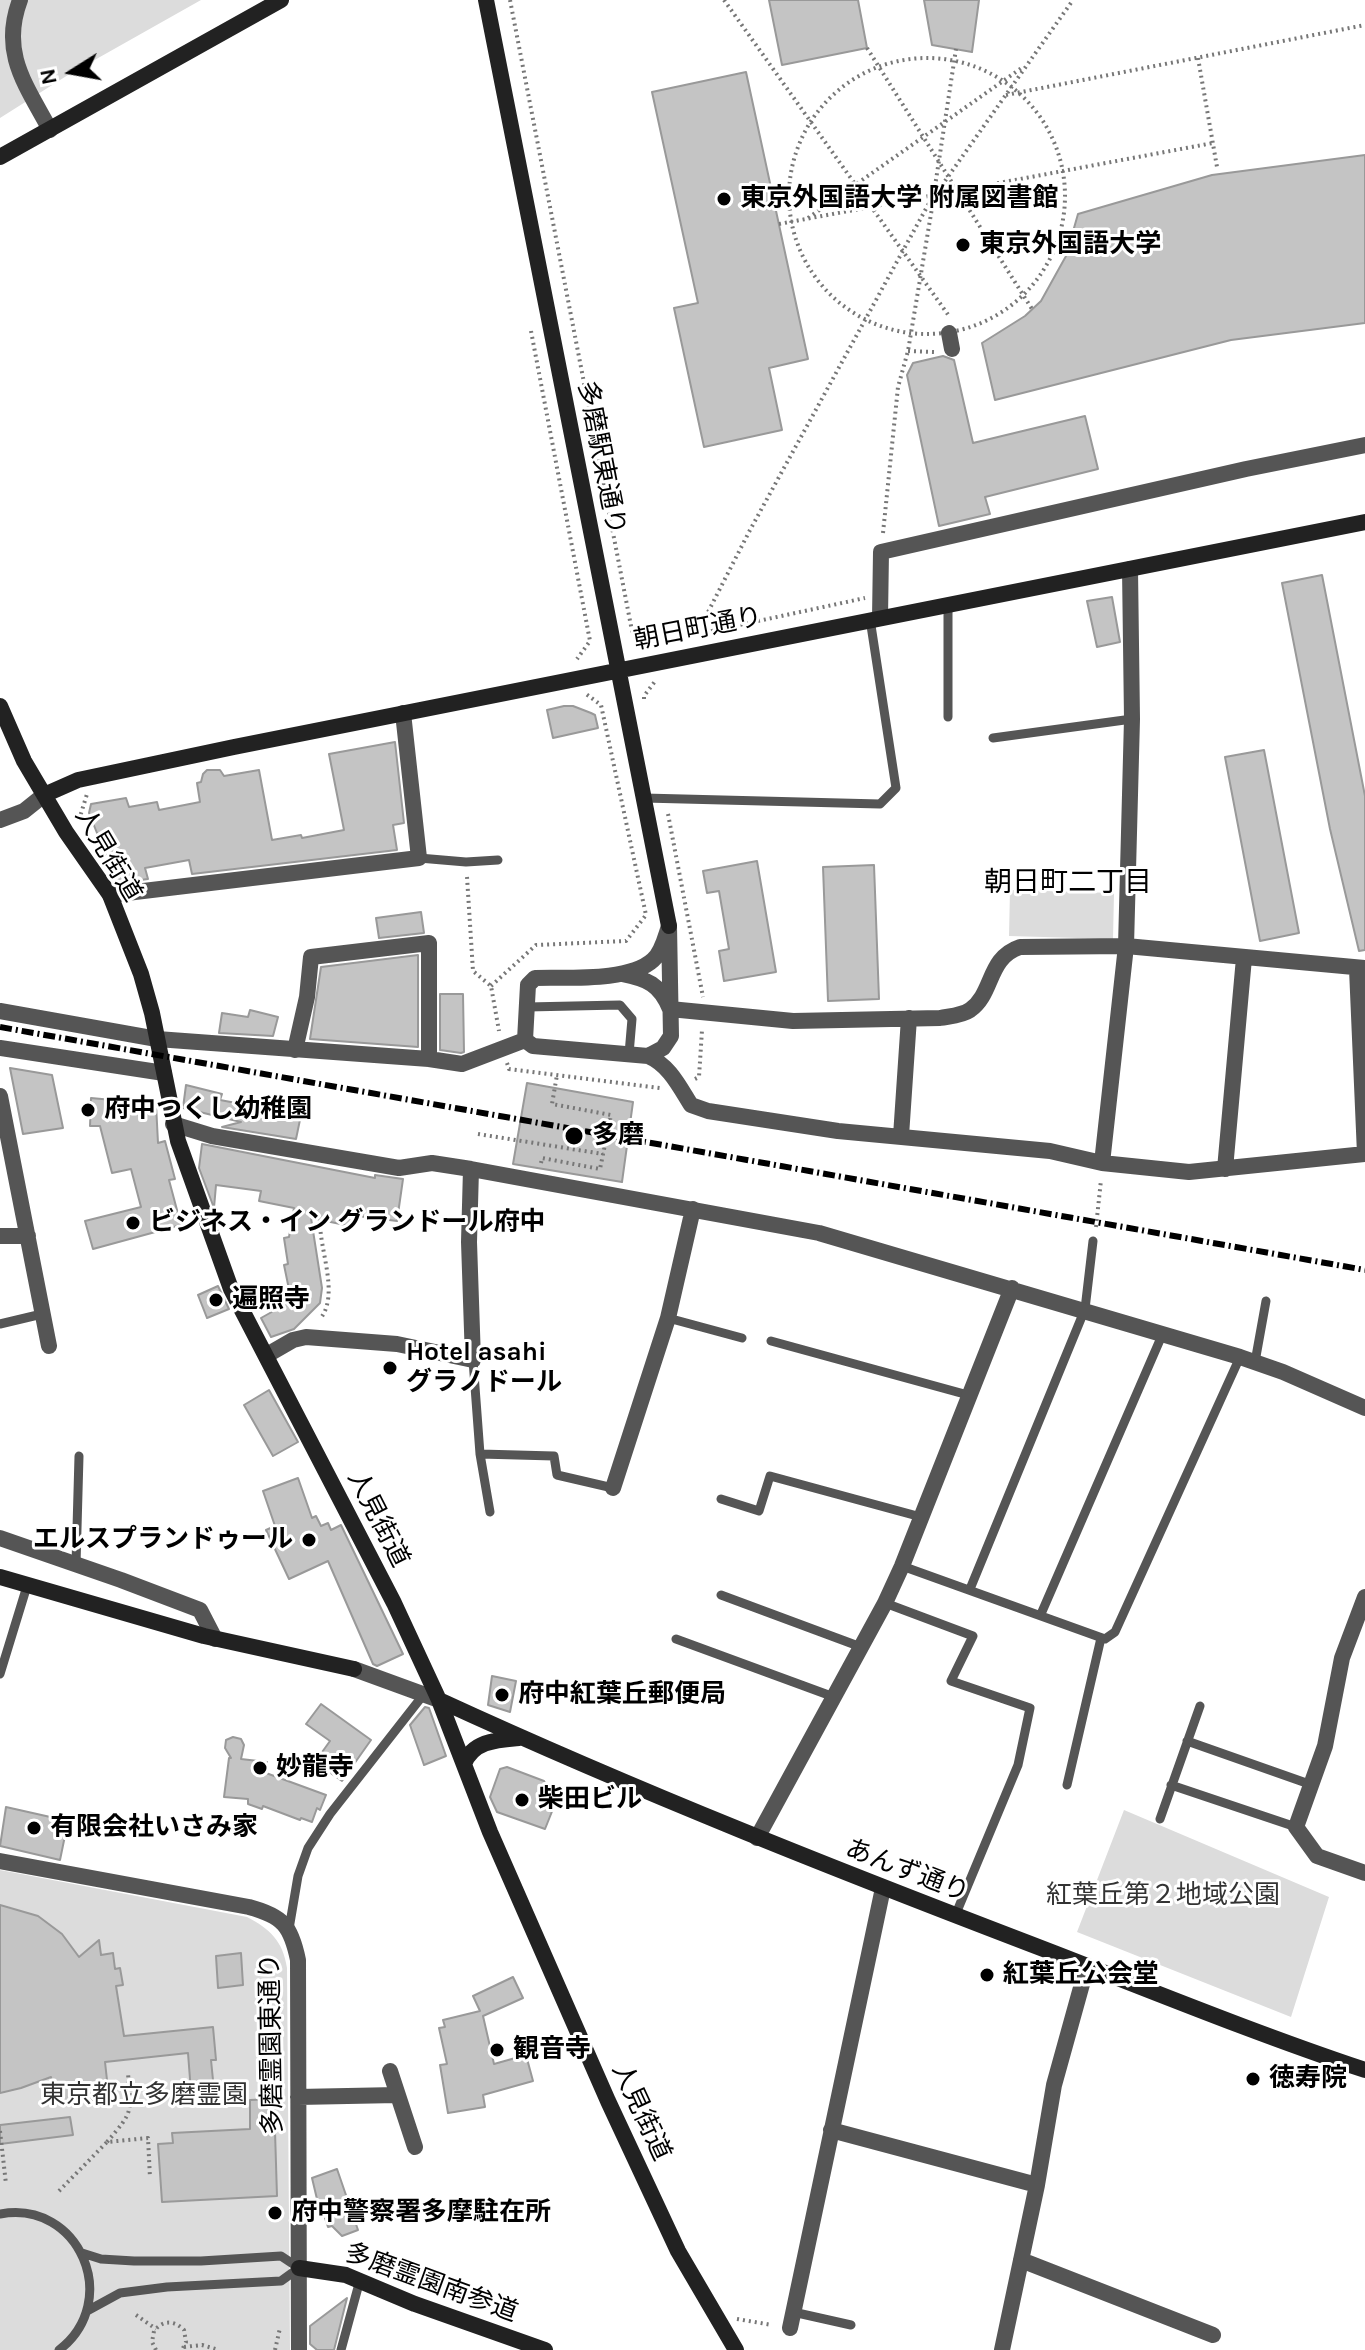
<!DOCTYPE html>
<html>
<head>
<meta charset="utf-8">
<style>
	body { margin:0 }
	#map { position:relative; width:1365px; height:2350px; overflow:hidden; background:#fff; font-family:Karla,sans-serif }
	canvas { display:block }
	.north { position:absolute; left:32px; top:32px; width:80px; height:80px; -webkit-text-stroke:6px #fff; paint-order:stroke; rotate:259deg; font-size:22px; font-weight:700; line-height:32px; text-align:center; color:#000 }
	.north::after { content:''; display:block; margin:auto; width:28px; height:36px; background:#000; clip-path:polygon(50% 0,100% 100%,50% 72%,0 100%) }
</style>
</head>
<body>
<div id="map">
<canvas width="1365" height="2350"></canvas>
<div class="north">N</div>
</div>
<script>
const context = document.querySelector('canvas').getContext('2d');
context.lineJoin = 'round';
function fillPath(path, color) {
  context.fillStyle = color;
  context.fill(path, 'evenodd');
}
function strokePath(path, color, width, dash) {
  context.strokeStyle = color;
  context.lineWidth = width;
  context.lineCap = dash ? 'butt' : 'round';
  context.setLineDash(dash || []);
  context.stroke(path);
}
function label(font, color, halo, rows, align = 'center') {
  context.font = font + ' Karla,"Noto Sans JP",sans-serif';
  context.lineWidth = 6;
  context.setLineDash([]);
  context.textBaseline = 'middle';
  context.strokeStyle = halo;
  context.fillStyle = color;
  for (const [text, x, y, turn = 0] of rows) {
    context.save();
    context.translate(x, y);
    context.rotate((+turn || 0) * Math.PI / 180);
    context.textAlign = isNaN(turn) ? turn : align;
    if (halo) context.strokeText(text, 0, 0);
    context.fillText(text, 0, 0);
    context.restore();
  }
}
fillPath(new Path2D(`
	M0 0H201L68 75 0 118Z
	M1010 890 1114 893 1113 939 1009 936Z
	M1124 1810 1329 1897 1291 2017 1077 1932Z
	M0 1870 247 1917C270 1929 283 1941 287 1968L290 2350H0Z`), '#dcdcdc');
const building = new Path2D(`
	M769 0H858L867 48 782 65Z
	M924 0H979L972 52 932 45Z
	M746 72 808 359 769 368 782 430 704 447 674 308 698 303 652 92Z
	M1365 155V323L1231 340 995 400 982 343 1025 316 1041 301 1066 256 1078 214 1212 175Z
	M943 356 954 360 973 443 1085 416 1098 469 985 497 990 514 939 526 907 375 913 363Z
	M1322 575 1365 796V950L1359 951 1330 829 1282 583Z
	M1112 597 1120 642 1097 647 1087 601Z
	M564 706H573L591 713 595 715 598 728 553 738 547 710Z
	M395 742 404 823 393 825 397 850 192 874 189 860 145 868 148 879 117 883 89 813 91 804 126 798 129 807 157 802 159 810 200 802 197 783 201 782 203 774 207 770H220L224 776 259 770 272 840 301 835 302 838 344 830 329 754Z
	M1264 750 1299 933 1260 941 1225 757Z
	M757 861 776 972 724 981 719 951 729 949 719 891 707 893 703 871Z
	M874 865 879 999 828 1001 823 867Z
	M421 912 424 933 379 938 376 918Z
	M418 955V1047L310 1039 321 967Z
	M440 994H463L464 1052 461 1053 440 1050Z
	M250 1010 278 1017 273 1036 219 1033 222 1013 248 1017Z
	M10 1068 52 1075 63 1128 23 1134Z
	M527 1083 633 1102 622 1182 513 1164Z
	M186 1085 222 1094 220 1100 301 1115 296 1139 222 1127 241 1122 183 1108Z
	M91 1098 156 1104 158 1143 165 1141 175 1179 169 1180 181 1225 93 1249 85 1221 141 1207 131 1169 112 1173 100 1126H90Z
	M202 1144 375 1178V1175L403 1179 397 1221 358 1216 355 1227 311 1218 322 1288 320 1303 294 1329 271 1337 261 1318 277 1309 276 1305 291 1299 284 1265 288 1264 284 1238 289 1237 294 1208 259 1201 261 1191 216 1185 214 1208 199 1168Z
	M218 1286 229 1309 207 1318 198 1295Z
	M269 1390 298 1442 273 1456 244 1405Z
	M298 1478 312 1518 316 1516 321 1526 328 1523 331 1530 341 1525 403 1654 377 1666 373 1664 328 1561 289 1579 266 1530 275 1526 263 1491Z
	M492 1676 516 1681 510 1712 488 1705Z
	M321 1704 371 1740 342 1781 315 1762 330 1741 306 1724Z
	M425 1707 429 1708 446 1756 424 1765 410 1725Z
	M233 1737 241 1739 244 1745 241 1759 267 1762 266 1773 326 1795 320 1810 317 1808 312 1822 301 1818 300 1820 263 1806 262 1809 248 1804V1799L224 1797 229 1758H231L225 1748 226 1740Z
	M507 1767 544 1781 555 1804 545 1829 497 1812 490 1797 500 1769Z
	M6 1807 68 1821 60 1860 0 1846Z
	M0 1905 38 1916 62 1934 79 1957 99 1940 101 1955 113 1953 115 1969 120 1968 123 1985 116 1986 124 2036 213 2027 216 2060H211L214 2090 191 2092 188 2053 105 2062 109 2098 54 2104 51 2077 21 2088 0 2093Z
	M241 1953 243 1985 218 1988 216 1956Z
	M513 1977 523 1998 483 2016 494 2064 526 2055 533 2081 483 2095 485 2107 448 2113 440 2065 447 2064 439 2028 445 2027 443 2020 480 2011 473 1996Z
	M274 2099 277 2196 162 2202 158 2144 173 2143 172 2133 250 2129V2100Z
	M70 2117 73 2135 0 2144V2125Z
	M337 2169 358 2230 342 2236 332 2226 328 2227 324 2215 321 2216 312 2178Z
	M347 2298 334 2350H317L310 2344V2326Z`);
fillPath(building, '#c4c4c4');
strokePath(building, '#999', 2);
strokePath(new Path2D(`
	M510 0 632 631 653 643
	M724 0 949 316
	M867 48 1032 309
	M1198 58 1217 167
	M789 196a138 138 0 1 1 276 0a138 138 0 1 1-276 0Z
	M1006 95 1365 25
	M934 193 956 49
	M808 218 1023 67
	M779 224 1213 143
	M531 331 590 641 577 659
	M908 351 934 352
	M883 533 898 387 908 351 933 202
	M688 634 707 614 750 530 928 205 1073 0
	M670 640 865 598
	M644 699V696L656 680
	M668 814 703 997
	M79 820 87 794
	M467 877 473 971 491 986 499 1031
	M491 986 536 945 626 941 646 915 601 705 586 694
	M507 1063 509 1069 660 1088
	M695 1079 699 1077 702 1030
	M478 1134 603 1154
	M541 1163 542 1158 600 1169 611 1115 552 1104 557 1075
	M320 1220C319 1249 340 1295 320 1319
	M1096 1227 1101 1180
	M0 2131 6 2184
	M107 2142C134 2110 131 2114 128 2073
	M59 2191 107 2142 148 2138 150 2178
	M136 2315 156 2329
	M737 2319 772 2325
	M184 2347 202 2345 219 2350
	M156 2350 152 2342 154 2331C163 2320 174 2320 184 2330L186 2342 182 2350
	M275 2350 280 2328`), '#777', 4, [2, 4]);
strokePath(new Path2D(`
	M948 717V605
	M993 738 1132 719
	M644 798 880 804 896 788 870 619
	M419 858 466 862 498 860
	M527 1007 620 1005 632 1019 629 1054
	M668 1318 742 1338
	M0 1324 42 1314
	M771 1341 968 1395
	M473 1360 480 1454 554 1456 557 1475 613 1488
	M1255 1362 1266 1301
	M480 1454 490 1512
	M721 1499 759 1511 770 1476 921 1517
	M76 1564 79 1456
	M902 1566 1105 1639 1115 1632 1240 1357
	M970 1589 1085 1309 1093 1241
	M721 1595 861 1647
	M885 1603 973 1636 951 1681 1030 1708 1018 1765 955 1916
	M1041 1614 1163 1333
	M676 1639 834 1697
	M0 1674 27 1586
	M1187 1741 1312 1785
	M1067 1785 1101 1638
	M1171 1785 1296 1827
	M1160 1819 1200 1706
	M289 1929 298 1876 308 1848 330 1814 424 1694
	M0 2214C79 2199 123 2301 59 2350
	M82 2253 101 2259 134 2261H201L281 2256 299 2268 281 2281 167 2287 120 2293 87 2311
	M793 2312 851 2325
	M341 2350 360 2280`), '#555', 9);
strokePath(new Path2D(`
	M20 0C0 53 26 85 50 130
	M949 333 952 349
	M880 618 881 552 1246 469 1365 445
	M0 820 24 811 44 795
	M110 895 419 858 403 713
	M669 926 671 1036 663 1048 648 1056 533 1046 525 1040 528 985 535 978C567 977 629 982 653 960 662 952 665 938 669 926Z
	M622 974C647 979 660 984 670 1009L793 1021 940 1018C950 1016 961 1016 970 1010 994 993 987 958 1020 947L1126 946 1365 968
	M0 1011 157 1039 429 1059 462 1064 525 1040
	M0 1048 164 1073
	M295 1050 307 997 311 957 429 943V1059
	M648 1056C669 1065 679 1086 691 1105L708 1111 838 1131 1050 1151 1102 1163 1189 1172 1365 1154 1357 969
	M0 1096 49 1346
	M173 1124 212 1136 399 1168 432 1163 471 1169 819 1233 1240 1357 1283 1372 1365 1408
	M901 1136 909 1018
	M1102 1163 1126 946 1132 719 1130 569
	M1225 1169 1244 958
	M0 1236H28
	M267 1355 293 1340 306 1337 397 1344 473 1360 469 1242 471 1169
	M613 1488 668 1318 693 1209
	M0 1538 121 1580 200 1610 215 1639
	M1365 1597 1342 1658 1325 1746 1296 1827 1317 1856 1365 1873
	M354 1669 439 1700
	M757 1838 885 1603 902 1566 1012 1288
	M0 1861 249 1907C283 1916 291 1926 298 1960L299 2350
	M390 2071 415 2147
	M298 2097 397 2095
	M831 2130 1037 2185
	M1021 2260 1213 2335
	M790 2328 883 1888
	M1002 2350 1037 2185 1054 2085 1087 1966`), '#555', 16);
strokePath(new Path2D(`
	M486 0 669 926
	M0 157 281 0
	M0 706 24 761 66 832 110 895 141 974 152 1013 178 1141 231 1289 394 1603 439 1700 490 1832 608 2101 678 2251 736 2350
	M44 795 78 780 234 747 1365 522
	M0 1577 204 1636 354 1669
	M439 1700C641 1793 847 1874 1054 1953 1157 1993 1260 2035 1365 2070
	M464 1764C473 1741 496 1740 519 1738
	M299 2268 346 2275 415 2304 545 2350`), '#222', 16);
strokePath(new Path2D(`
	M0 1027 1365 1270`), '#000', 6, [12, 4, 2, 4]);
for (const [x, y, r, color] of [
	[724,199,8,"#000"],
	[963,245,8,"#000"],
	[88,1110,8,"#000"],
	[574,1136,10,"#000"],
	[133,1223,8,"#000"],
	[216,1300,8,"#000"],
	[390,1368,8,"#000"],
	[309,1540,8,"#000"],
	[502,1695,8,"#000"],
	[260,1768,8,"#000"],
	[522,1800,8,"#000"],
	[34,1828,8,"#000"],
	[987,1975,8,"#000"],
	[497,2050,8,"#000"],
	[1253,2079,8,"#000"],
	[275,2213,8,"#000"]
]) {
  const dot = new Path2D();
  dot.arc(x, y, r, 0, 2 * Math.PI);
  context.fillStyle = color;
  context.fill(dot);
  strokePath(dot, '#fff', 3);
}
label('bold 26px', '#000', '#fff', [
	["東京外国語大学 附属図書館",740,199],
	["東京外国語大学",979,245],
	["府中つくし幼稚園",104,1110],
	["多磨",592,1136],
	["ビジネス・イン グランドール府中",149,1223],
	["遍照寺",232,1300],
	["Hotel asahi",406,1353],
	["グラノドール",406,1383],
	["エルスプランドゥール",293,1540,"right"],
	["府中紅葉丘郵便局",518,1695],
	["妙龍寺",276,1768],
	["柴田ビル",538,1800],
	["有限会社いさみ家",50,1828],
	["紅葉丘公会堂",1003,1975],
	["観音寺",513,2050],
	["徳寿院",1269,2079],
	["府中警察署多摩駐在所",291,2213]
], 'left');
label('26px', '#000', '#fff', [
	["多磨駅東通り",601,458,79],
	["朝日町通り",698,629,-11],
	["人見街道",108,855,59],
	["人見街道",378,1519,63],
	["あんず通り",907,1871,21],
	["多磨霊園東通り",272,2044,-91],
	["人見街道",641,2112,65],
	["多磨霊園南参道",431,2283,20]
]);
label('26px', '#333', '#fff', [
	["紅葉丘第２地域公園",1163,1896],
	["東京都立多磨霊園",144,2096]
]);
label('28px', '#000', '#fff', [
	["朝日町二丁目",1068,883]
]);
</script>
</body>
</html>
